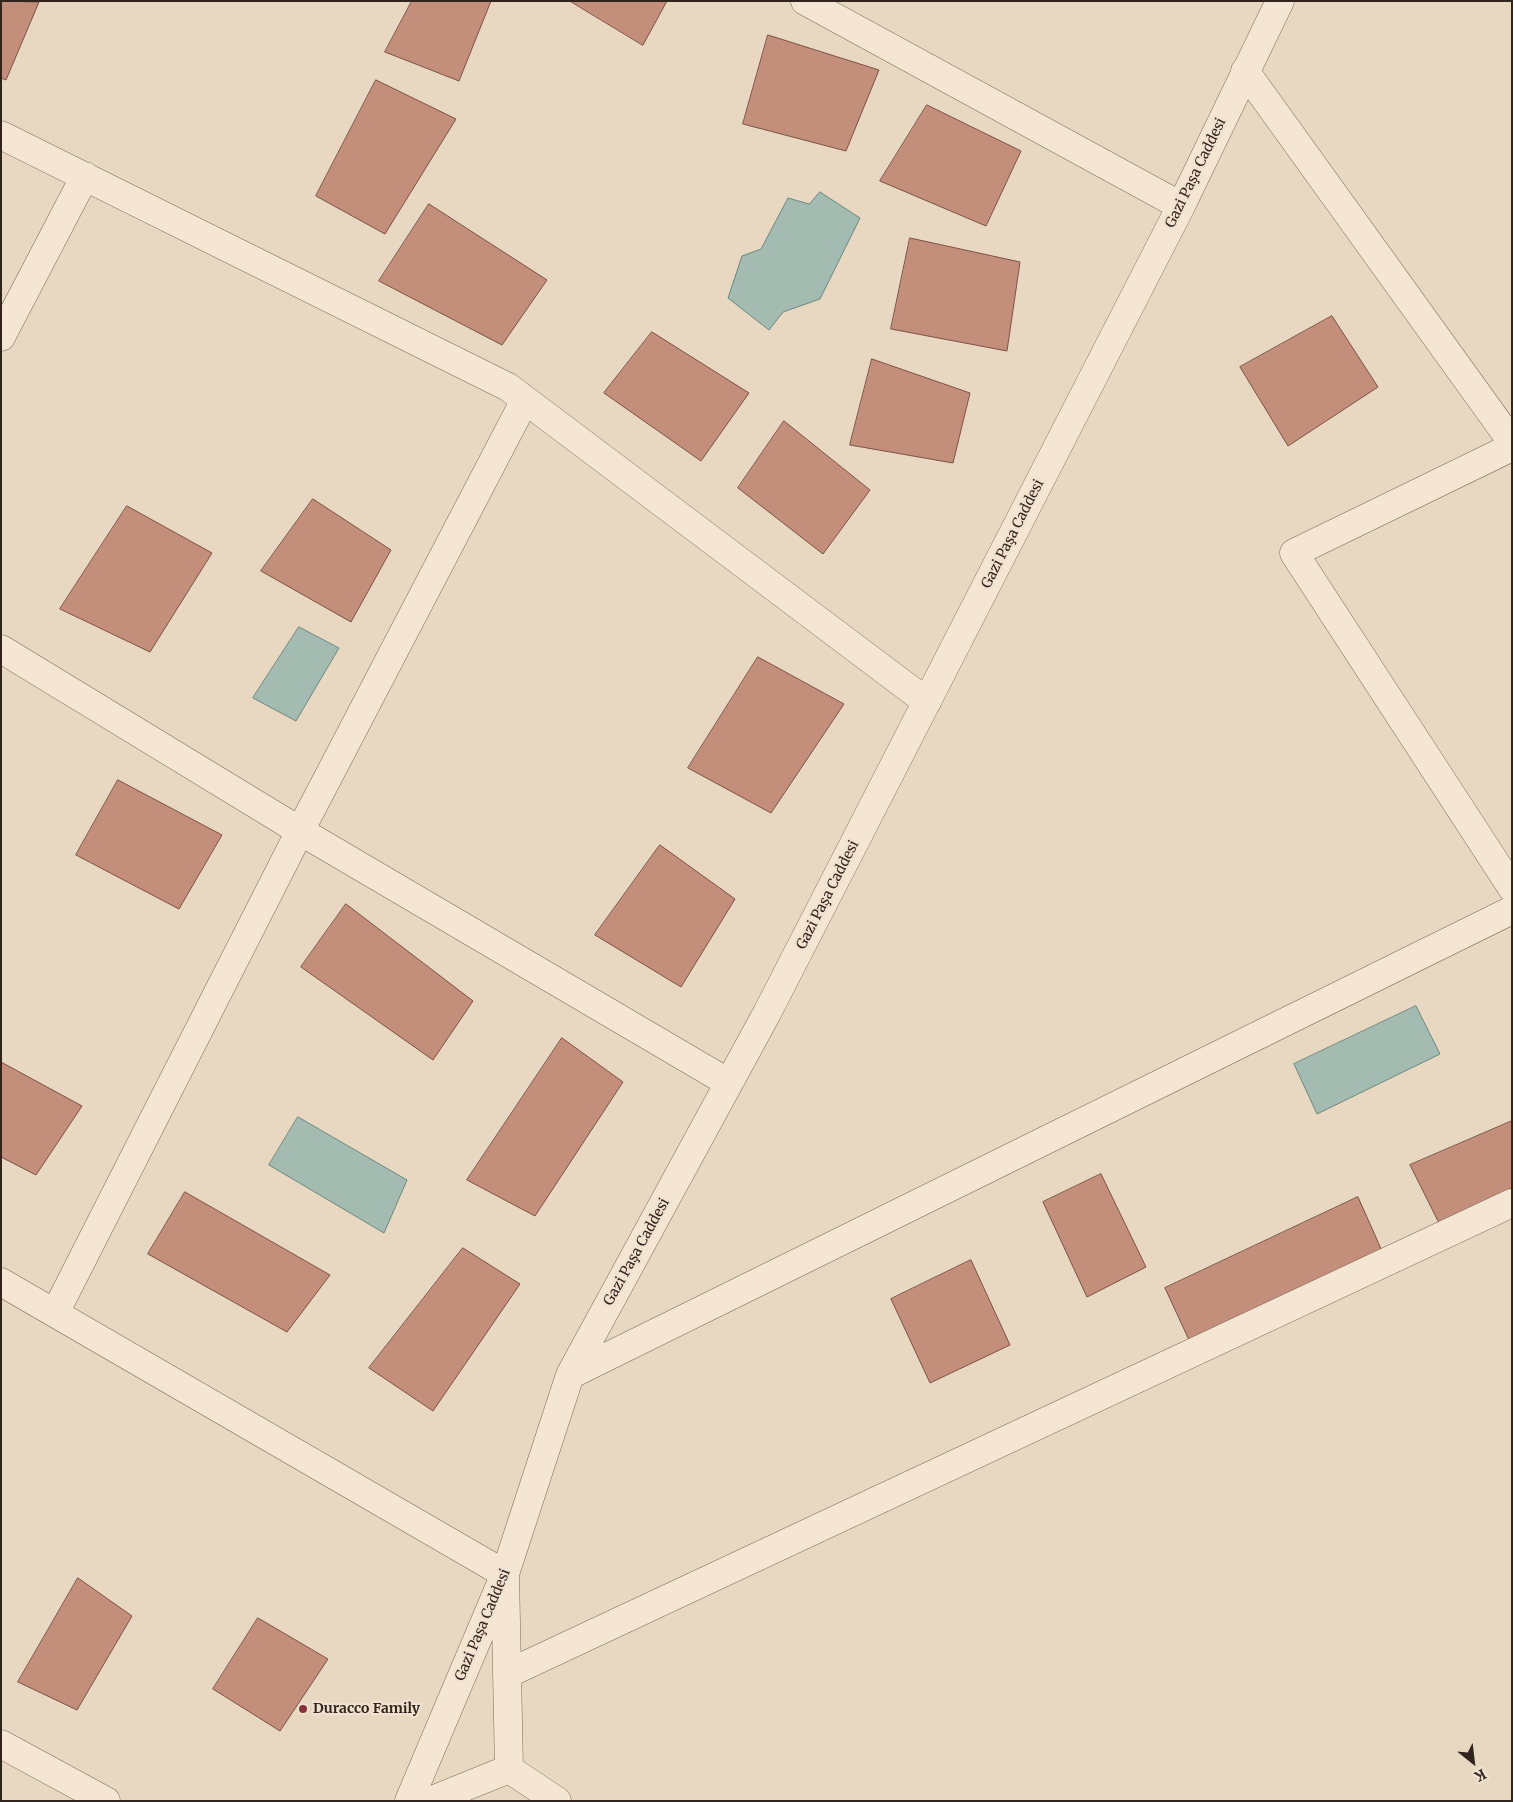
<!DOCTYPE html>
<html>
<head>
<meta charset="utf-8">
<style>
	body { margin:0 }
	#map { position:relative; width:1513px; height:1802px; overflow:hidden; background:#e8d7c1; font-family:Merriweather,serif }
	canvas { display:block }
	.frame { position:absolute; inset:0; border:2px solid #31241d; pointer-events:none }
	.north { position:absolute; left:1448px; top:1737px; width:50px; height:50px; -webkit-text-stroke:4px #f1e2d0; paint-order:stroke; rotate:151deg; font-size:14px; font-weight:700; line-height:20px; text-align:center; color:#31241d }
	.north::after { content:''; display:block; margin:auto; width:18px; height:22px; background:#31241d; clip-path:polygon(50% 0,100% 100%,50% 72%,0 100%) }
</style>
</head>
<body>
<div id="map">
<canvas width="1513" height="1802"></canvas>
<div class="frame"></div>
<div class="north">K</div>
</div>
<script>
const context = document.querySelector('canvas').getContext('2d');
context.lineJoin = 'round';
function fillPath(path, color) {
  context.fillStyle = color;
  context.fill(path, 'evenodd');
}
function strokePath(path, color, width, dash) {
  context.strokeStyle = color;
  context.lineWidth = width;
  context.lineCap = dash ? 'butt' : 'round';
  context.setLineDash(dash || []);
  context.stroke(path);
}
function label(font, color, halo, rows, align = 'center') {
  context.font = font + ' Merriweather,serif';
  context.lineWidth = 4.5;
  context.setLineDash([]);
  context.textBaseline = 'middle';
  context.strokeStyle = halo;
  context.fillStyle = color;
  for (const [text, x, y, turn = 0] of rows) {
    context.save();
    context.translate(x, y);
    context.rotate((+turn || 0) * Math.PI / 180);
    context.textAlign = isNaN(turn) ? turn : align;
    if (halo) context.strokeText(text, 0, 0);
    context.fillText(text, 0, 0);
    context.restore();
  }
}
const water = new Path2D(`
	M820 192 860 218 820 299 783 312 769 330 728 298 742 256 761 249 788 198 809 204Z
	M299 627 339 648 296 721 253 698Z
	M1416 1006 1440 1054 1317 1114 1294 1064Z
	M298 1117 407 1180 384 1233 269 1165Z`);
fillPath(water, '#a3bbb1');
strokePath(water, '#6b887d', 1);
const building = new Path2D(`
	M1 1 39 2 6 80 1 78Z
	M412 1H491L459 81 385 52Z
	M570 1H667L643 45Z
	M768 35 879 70 846 151 743 124Z
	M376 80 456 119 385 234 316 196Z
	M927 105 1021 151 986 226 880 181Z
	M429 204 547 280 502 345 379 281Z
	M910 238 1020 262 1007 351 891 329Z
	M1332 316 1378 387 1288 446 1240 367Z
	M652 332 749 393 701 461 604 393Z
	M872 359 970 393 953 463 850 445Z
	M784 421 870 490 823 554 738 488Z
	M313 499 391 550 351 622 261 571Z
	M127 506 212 553 150 652 60 609Z
	M758 657 844 704 771 813 688 768Z
	M118 780 222 835 179 909 76 855Z
	M660 845 735 899 681 987 595 935Z
	M346 904 473 1001 433 1060 301 967Z
	M562 1038 623 1082 535 1216 467 1180Z
	M1 1062 82 1106 36 1175 1 1157Z
	M1512 1121V1188L1439 1223 1410 1165Z
	M1101 1174 1146 1267 1087 1297 1043 1202Z
	M185 1192 330 1275 287 1332 148 1254Z
	M1358 1197 1382 1251 1189 1340 1165 1288Z
	M463 1248 520 1284 433 1411 369 1368Z
	M971 1260 1010 1345 930 1383 891 1299Z
	M78 1578 132 1616 77 1710 18 1682Z
	M258 1618 328 1659 280 1731 213 1689Z`);
fillPath(building, '#c38e7a');
strokePath(building, '#7c5143', 1);
const minor = new Path2D(`
	M805 1 1181 206
	M1245 71 1512 442
	M1 135 508 387 927 702
	M1 337 85 176
	M1512 447 1294 553 1512 888
	M1 649 300 831 729 1083
	M1 1282 505 1574 509 1769
	M55 1313 300 831 525 400
	M570 1375 1512 910
	M507 1674 1512 1203
	M1 1744 106 1801
	M409 1801 505 1574 570 1375 767 1013 1181 206 1280 1
	M430 1801 509 1769 557 1801`);
strokePath(minor, '#80695a', 29);
strokePath(minor, '#f4e6d3', 28);
for (const [x, y, r, color] of [
	[303,1709,5,"#89313e"]
]) {
  const dot = new Path2D();
  dot.arc(x, y, r, 0, 2 * Math.PI);
  context.fillStyle = color;
  context.fill(dot);
  strokePath(dot, '#f1e2d0', 2);
}
label('14px', '#31241d', '#f1e2d0', [
	["Gazi Paşa Caddesi",1196,173,-64],
	["Gazi Paşa Caddesi",1013,534,-63],
	["Gazi Paşa Caddesi",828,895,-63],
	["Gazi Paşa Caddesi",637,1252,-61],
	["Gazi Paşa Caddesi",483,1625,-67]
]);
label('bold 14px', '#31241d', '#f1e2d0', [
	["Duracco Family",313,1709]
], 'left');
</script>
</body>
</html>
